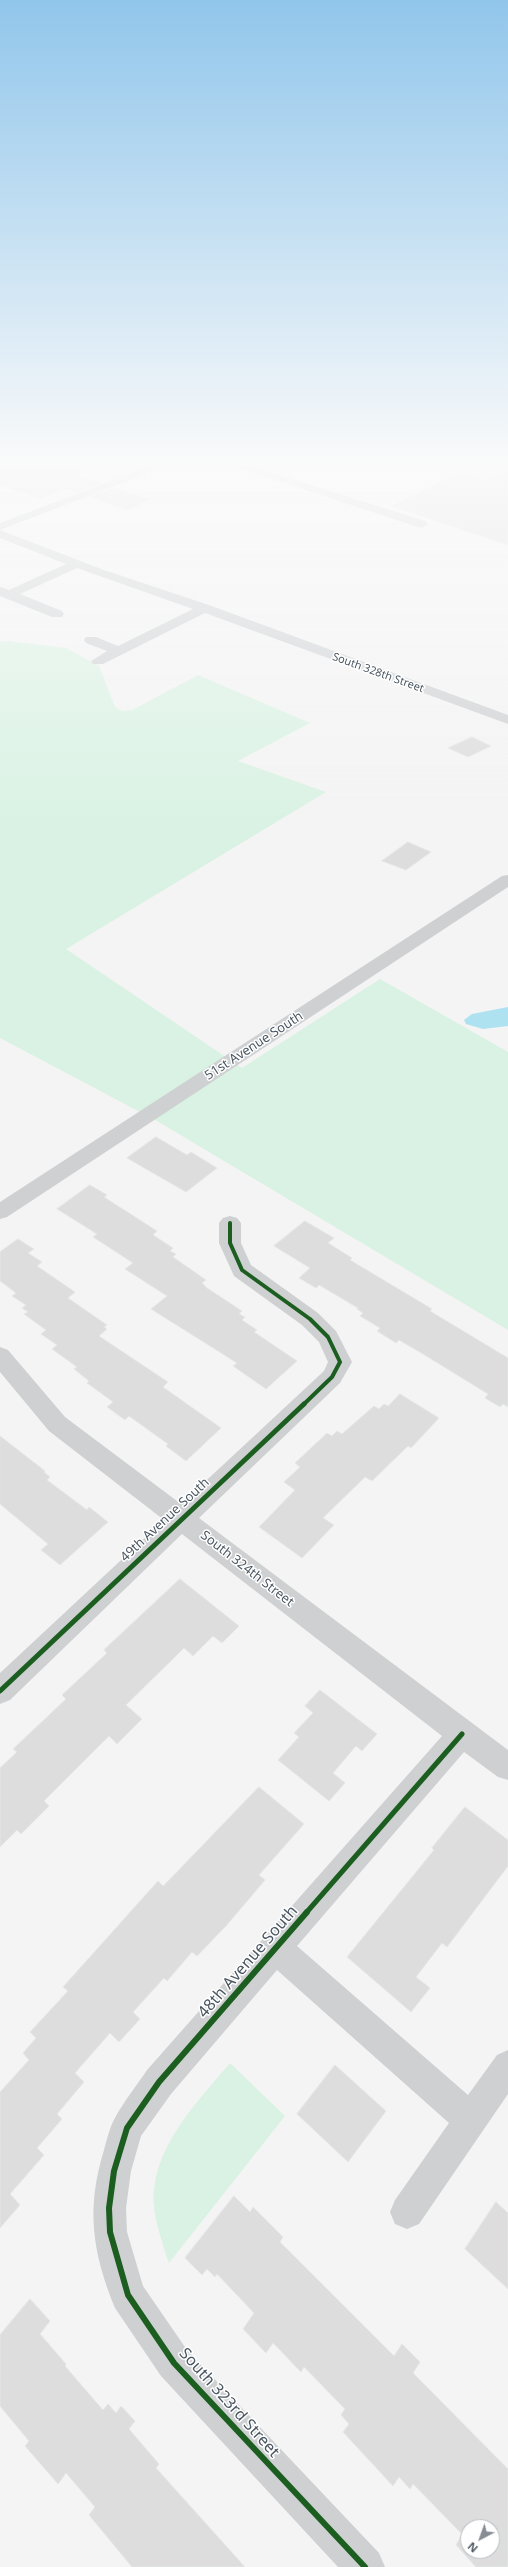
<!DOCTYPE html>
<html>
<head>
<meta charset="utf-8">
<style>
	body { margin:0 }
	#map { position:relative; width:508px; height:2567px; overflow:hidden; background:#f4f4f4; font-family:"Noto Sans",sans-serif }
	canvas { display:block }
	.north { position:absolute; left:460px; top:2519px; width:40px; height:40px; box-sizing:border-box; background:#fff; border:1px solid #b7bbc0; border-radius:50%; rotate:221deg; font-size:11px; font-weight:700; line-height:16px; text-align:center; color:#4a5661 }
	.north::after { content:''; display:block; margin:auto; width:14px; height:18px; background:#868d94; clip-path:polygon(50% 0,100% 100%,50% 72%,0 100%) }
</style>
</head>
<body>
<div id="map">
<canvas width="508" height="2567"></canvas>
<div class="north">N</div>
</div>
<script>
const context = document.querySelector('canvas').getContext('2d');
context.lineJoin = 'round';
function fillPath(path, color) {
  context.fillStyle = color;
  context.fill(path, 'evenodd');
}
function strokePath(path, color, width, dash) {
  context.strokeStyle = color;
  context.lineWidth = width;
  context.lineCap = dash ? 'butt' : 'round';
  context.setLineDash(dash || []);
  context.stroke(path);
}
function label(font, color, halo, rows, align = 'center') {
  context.font = font + ' "Noto Sans",sans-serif';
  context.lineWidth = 3;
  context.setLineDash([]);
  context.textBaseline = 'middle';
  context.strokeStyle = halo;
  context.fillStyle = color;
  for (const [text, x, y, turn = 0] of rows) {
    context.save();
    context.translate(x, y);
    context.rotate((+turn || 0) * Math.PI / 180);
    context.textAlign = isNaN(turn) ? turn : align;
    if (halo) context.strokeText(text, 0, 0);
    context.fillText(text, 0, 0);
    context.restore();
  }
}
fillPath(new Path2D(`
	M65 467H152L116 483Z
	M8 641 66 648 99 666 115 707 122 711 132 710 198 675 310 723 238 761 326 792 66 949 242 1068 380 979 508 1052V1330L157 1121 0 1038V642Z
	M230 2063 285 2116 169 2263C162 2242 151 2211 154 2189 159 2140 200 2099 230 2063Z`), '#d9f2e3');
fillPath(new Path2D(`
	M508 1007V1026L483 1029 466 1024 464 1020 472 1014Z`), '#aee2f0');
const building = new Path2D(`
	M0 467H94L76 475 101 483 75 493 65 489 40 499 0 485Z
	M508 472V545L391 506 460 473 488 481Z
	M114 488 150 499 127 510 89 497Z
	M472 737 491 746 468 757 448 748Z
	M408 842 431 852 406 870 382 861Z
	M156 1137 187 1155 191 1152 217 1168 186 1192 127 1158Z
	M90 1185 107 1195 104 1197 157 1231 153 1235 173 1248 170 1251 176 1254 173 1257 206 1280 202 1283 207 1288 242 1311 239 1314 245 1317 242 1320 257 1330 254 1332 297 1361 266 1389 233 1366 237 1363 151 1309 167 1296 125 1269 133 1263 93 1237 97 1234 57 1209Z
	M305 1221 334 1238 328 1243 352 1258 350 1260 432 1309 430 1311 508 1358V1407L503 1404 500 1407 485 1398 488 1394 423 1354 399 1340 396 1343 377 1331 380 1328 360 1316 363 1313 357 1309 358 1308 319 1285 316 1288 299 1278 310 1268 274 1246Z
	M18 1239 34 1249 28 1253 42 1262 37 1266 75 1292 68 1298 107 1325 104 1327 107 1329 99 1336 168 1382 163 1387 221 1428 186 1461 166 1446 168 1444 129 1416 125 1420 107 1407 113 1402 87 1383 89 1381 74 1369 77 1367 52 1349 57 1345 41 1334 46 1330 24 1314 28 1312 22 1308 26 1305 12 1296 16 1293 0 1281V1252Z
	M400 1394 439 1418 411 1448 408 1446 372 1481 365 1477 323 1518 334 1525 302 1558 259 1527 295 1490 284 1482 300 1467 295 1463 327 1433 332 1436 337 1431 342 1434 374 1406 379 1409 384 1404 388 1406Z
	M0 1436 45 1471 44 1472 50 1477 47 1480 87 1510 89 1507 108 1522 60 1565 41 1550 48 1544 0 1504Z
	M180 1579 239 1626 222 1643 213 1636 193 1656 184 1648 126 1705 142 1719 117 1744 109 1736 44 1801 49 1806 21 1834 17 1830 0 1847V1768L17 1752 13 1749 66 1699 62 1695 107 1653 104 1650Z
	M320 1690 377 1734 362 1751 356 1746 333 1773 345 1783 329 1801 278 1760 299 1737 294 1733 313 1713 305 1706Z
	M259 1787 304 1824 259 1875 265 1880 226 1926 197 1956 192 1952 167 1981 164 1978 133 2012 140 2019 119 2042 110 2033 75 2073 84 2082 57 2114 62 2119 37 2148 44 2155 10 2194 20 2205 0 2228V2092L29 2060 23 2053 36 2038 30 2032 68 1991 63 1987 158 1881 163 1886Z
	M465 1807 508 1840V1866L447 1947 442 1943 416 1977 430 1988 411 2012 347 1957 434 1850 432 1848Z
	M335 2065 386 2111 348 2162 297 2114Z
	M234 2196 250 2212 253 2207 283 2237 280 2242 394 2356 402 2344 420 2362 413 2373 508 2469V2567H476L456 2545 462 2534 413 2484 410 2489 399 2477 393 2486 343 2432 349 2424 341 2415 345 2409 304 2367 301 2372 273 2343 266 2353 243 2329 254 2313 217 2274 215 2277 207 2269 202 2275 185 2258ZM468 2527H492V2551H468Z
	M496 2202 508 2213V2289L465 2249Z
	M30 2299 50 2321 40 2334 66 2364 65 2366 103 2410 108 2404 116 2413 121 2406 135 2421 129 2429 159 2464 156 2468 245 2567H132L89 2515 95 2507 66 2473 58 2484 25 2446 29 2441 0 2406V2335Z`);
fillPath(building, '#ddddde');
strokePath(building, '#e5e6e7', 1);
fillPath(new Path2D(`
	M148 467H164L0 530 104 570 209 605 508 715V724L205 613 103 664H93L91 661 107 651 86 643 84 640 86 637H96L118 646 193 609 77 568 20 594 62 611 64 614 62 617H52L0 596V587L9 590 66 564 0 538V523Z
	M236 467H253L426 521 428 524 422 528 418 527Z
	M508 875V887L7 1217 0 1219V1202L502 876Z
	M230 1216 237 1218 241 1223V1243L251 1265 318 1313 336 1331 352 1362 340 1383 199 1518 508 1750V1780L498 1777 464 1752 297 1946 468 2095 497 2055 508 2050V2094L419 2224 407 2229 395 2224 390 2212 395 2200 449 2123 277 1970 171 2094 141 2136 131 2171 126 2208 127 2232 143 2286 187 2350 379 2553 385 2567H338L161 2376 115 2308C92 2252 86 2208 104 2150 107 2139 110 2126 116 2116 125 2100 137 2085 147 2070L442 1736 182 1534 10 1700 0 1704V1673L164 1520 49 1431 0 1372V1347L8 1350 65 1417 181 1504 324 1371 328 1362 319 1342 302 1325 234 1276 219 1243V1223L223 1218Z`), '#ced0d2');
strokePath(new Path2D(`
	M230 1223V1243L242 1270 310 1319 328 1337 340 1362 332 1377 303 1405`), '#1b5e20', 4);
strokePath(new Path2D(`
	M0 1691 304 1404
	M306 1913 462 1734`), '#1b5e20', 5);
strokePath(new Path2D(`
	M307 1912 159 2082 127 2128 114 2171 109 2208 110 2232 128 2295 174 2363 365 2567`), '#1b5e20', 6);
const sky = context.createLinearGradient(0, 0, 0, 827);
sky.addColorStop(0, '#91c6eb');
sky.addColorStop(0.56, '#fafafa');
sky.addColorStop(1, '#fafafa00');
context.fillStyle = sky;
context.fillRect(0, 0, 508, 827);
label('11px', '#4a5661', '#fff', [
	["South 328th Street",378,673,20]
]);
label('13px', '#4a5661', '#fff', [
	["51st Avenue South",254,1046,-33],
	["49th Avenue South",165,1520,-43],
	["South 324th Street",247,1569,38]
]);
label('16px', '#4a5661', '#fff', [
	["48th Avenue South",248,1962,-49],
	["South 323rd Street",229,2403,48]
]);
</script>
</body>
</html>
